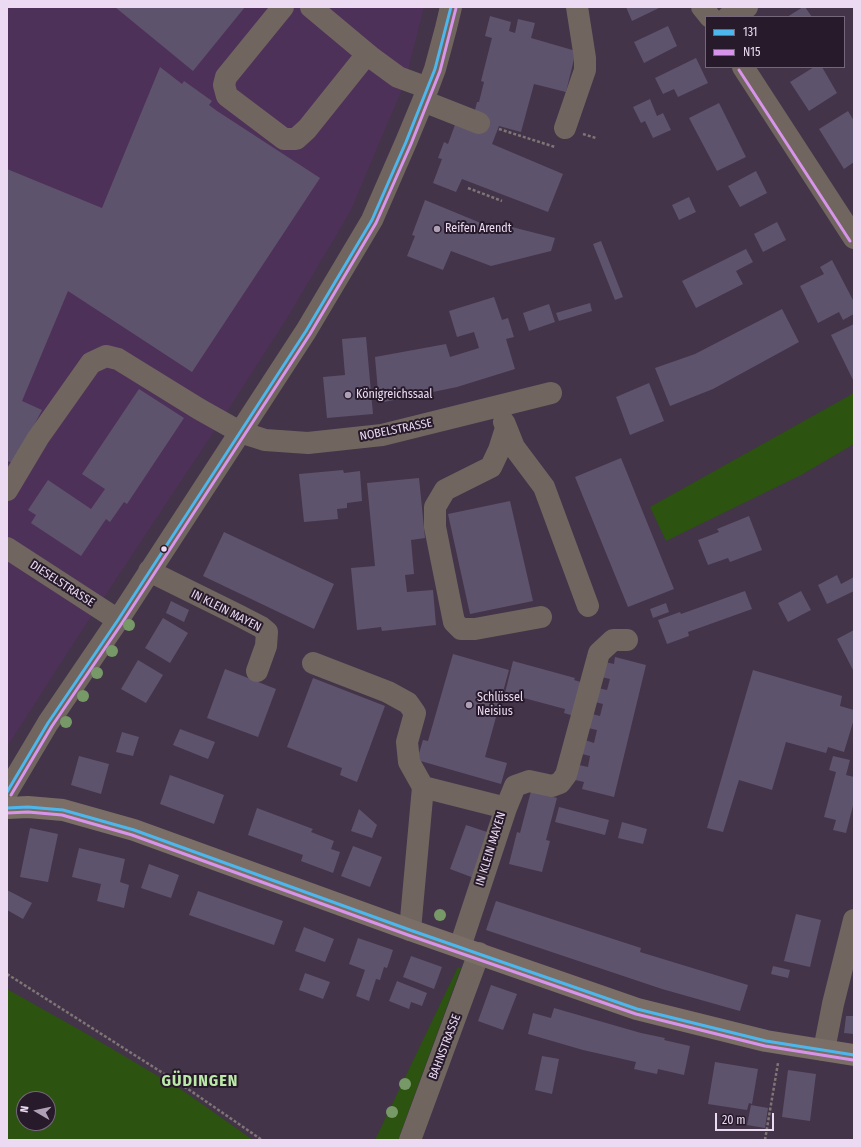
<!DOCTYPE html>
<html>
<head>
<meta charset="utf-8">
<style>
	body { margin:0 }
	#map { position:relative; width:861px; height:1147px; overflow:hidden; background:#433449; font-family:"Fira Sans Condensed",sans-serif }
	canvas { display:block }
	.frame { position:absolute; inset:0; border:8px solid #ebdaf2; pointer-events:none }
	.legend { position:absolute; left:705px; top:16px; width:140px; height:52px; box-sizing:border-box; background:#271a2b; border:1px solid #75677b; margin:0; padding:5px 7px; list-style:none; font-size:12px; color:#ebdaf2 }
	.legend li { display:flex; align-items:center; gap:8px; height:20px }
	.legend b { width:20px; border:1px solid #75677b }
	.north { position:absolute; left:16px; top:1091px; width:40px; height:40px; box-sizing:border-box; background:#271a2b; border:1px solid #75677b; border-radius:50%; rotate:279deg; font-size:11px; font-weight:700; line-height:16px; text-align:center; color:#ebdaf2 }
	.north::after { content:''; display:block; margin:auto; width:14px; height:18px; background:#b0a0b7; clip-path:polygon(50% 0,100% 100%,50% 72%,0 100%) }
	.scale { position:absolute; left:715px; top:1113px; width:59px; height:18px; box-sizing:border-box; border:2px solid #ebdaf2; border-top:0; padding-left:5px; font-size:12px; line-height:14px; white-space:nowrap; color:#ebdaf2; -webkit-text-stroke:3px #271a2b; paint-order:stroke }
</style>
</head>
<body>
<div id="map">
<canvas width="861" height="1147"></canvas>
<div class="frame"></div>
<ul class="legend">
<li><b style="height:5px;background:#4db7ed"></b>131</li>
<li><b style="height:5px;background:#d894ea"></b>N15</li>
</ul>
<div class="north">N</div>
<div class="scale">20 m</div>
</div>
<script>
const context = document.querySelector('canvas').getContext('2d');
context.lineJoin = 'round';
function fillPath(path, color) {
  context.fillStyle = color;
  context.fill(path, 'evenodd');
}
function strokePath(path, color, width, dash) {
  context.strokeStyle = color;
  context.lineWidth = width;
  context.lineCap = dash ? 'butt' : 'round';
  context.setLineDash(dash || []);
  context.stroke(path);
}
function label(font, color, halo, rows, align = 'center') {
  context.font = font + ' "Fira Sans Condensed",sans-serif';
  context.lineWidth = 4;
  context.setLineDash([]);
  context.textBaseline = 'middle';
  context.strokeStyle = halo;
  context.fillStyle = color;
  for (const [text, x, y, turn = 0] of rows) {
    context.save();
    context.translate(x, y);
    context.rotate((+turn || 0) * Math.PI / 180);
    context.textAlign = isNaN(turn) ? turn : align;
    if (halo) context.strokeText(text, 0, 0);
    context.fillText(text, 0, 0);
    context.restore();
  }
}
fillPath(new Path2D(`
	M7 7H424L405 82 350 212 287 318 221 421 73 644 7 747Z`), '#4e3159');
fillPath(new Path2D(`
	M854 393V444L801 475 666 541 650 507Z
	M458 967 461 968 398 1140H375Z
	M7 989 87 1034 185 1092 253 1140H7ZM24 1099H48V1123H24Z`), '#2c5310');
fillPath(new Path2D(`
	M115 7H245L193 71Z
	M626 7H658L659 8 632 21Z
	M803 7H805L812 17H787Z
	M490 16 511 22 509 31 515 33 518 19 535 23 531 38 576 51 566 92 534 84 521 132 499 126 492 144 563 174 548 212 462 179 456 192 433 183 442 159 438 158 444 142 448 144 456 122 474 114 477 102H479L484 82 481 81 492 38 485 36Z
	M668 26 677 46 644 63 634 42Z
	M696 58 708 83 678 97 674 89 663 94 655 78Z
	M160 67 182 84 184 81 212 101 209 105 217 111 320 178 192 372 68 291 22 401 42 410 14 463 7 461V169L102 208Z
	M814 67H822L837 93 809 111 790 82Z
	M650 99 657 116 663 113 671 130 653 138 645 121 641 123 633 107Z
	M719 103 746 157 717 171 689 118Z
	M848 111 854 121V162L844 169 819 129Z
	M756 171 767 193 740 207 728 186Z
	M689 197 696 212 679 220 672 205Z
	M425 200 505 233 508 226 555 238 551 251 491 266 451 251 443 270 407 256 415 236 412 235Z
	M777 222 786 240 763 252 754 234Z
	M601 241 623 297 615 300 593 244Z
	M746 249 753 262 736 271 743 284 696 308 682 281Z
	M832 260 854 302V314L843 320 839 312 818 323 800 286 824 274 820 267Z
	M494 297 502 320 508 318 514 337 506 339 515 369 457 387 379 403 375 357 446 344 450 357 479 348 474 332 457 337 449 311Z
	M590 303 592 311 559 321 556 313Z
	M549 304 555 322 529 331 523 313Z
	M782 309 799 342 713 389 670 406 655 368 695 354Z
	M854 324V382L831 335Z
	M366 337 373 414 327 418 323 377 345 375 342 339Z
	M649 383 664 421 630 435 616 397Z
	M139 389 184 418 127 504 124 502 110 522 106 519 81 556 31 523 36 515 28 510 48 480 91 509 105 489 82 474Z
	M621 458 674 589 628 607 575 477Z
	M343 470 344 473 360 471 362 501 347 503V508L337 509 338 519 304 522 299 474Z
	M419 478 425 538 411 540 414 574 405 575 407 592 433 590 436 625 382 631 381 627 357 630 351 568 375 566 367 483Z
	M510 501 533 601 470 614 448 514Z
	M749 516 762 550 730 562 728 558 708 565 698 540 719 532 717 529Z
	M224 532 334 584 314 629 203 576Z
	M837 575 841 584 854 577V591L827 604 818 585Z
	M745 591 752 609 688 632 689 636 667 644 658 620 680 612 681 614Z
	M801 591 811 610 788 622 778 603Z
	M171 601 189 610 184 622 166 613Z
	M666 603 669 612 653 618 650 609Z
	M163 618 188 633 170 663 145 648Z
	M854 630V672L837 639Z
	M453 654 509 670 485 757 507 763 501 784 417 760 423 740 428 741Z
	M615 657 646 665 614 797 582 789 584 782 575 780 579 765 588 767 590 756 582 754 585 740 594 743 597 730 588 728 592 714 600 716 603 704 595 702 598 688 607 690 610 679 601 677 605 662 614 664Z
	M138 660 163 675 146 703 121 689Z
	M513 661 575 678 574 680 584 683 574 716 564 713 565 709 505 693Z
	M225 669 276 689 258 737 207 718Z
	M753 670 842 696 840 706 854 710V719L844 752 828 747 826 753 786 742 772 790 739 780 723 832 707 828Z
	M313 678 385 706 357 782 340 775 342 768 287 747Z
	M180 729 215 742 208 759 173 745Z
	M122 732 139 737 133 756 116 752Z
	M79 756 109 764 101 794 71 785Z
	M833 756 850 760 846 775 854 777V802L846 833 833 830 836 820 824 817 836 772 829 770Z
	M170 775 224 795 214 824 160 804Z
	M531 791 557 798 546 840 550 841 542 872 509 864 517 832 520 833Z
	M559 807 609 820 605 835 555 822Z
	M257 808 313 829 311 832 334 841 331 849 340 852 333 873 301 861 303 855 248 835Z
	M359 809 377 825 372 838 351 831Z
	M622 822 647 829 643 844 618 838Z
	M466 825 490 833 474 878 450 869Z
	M30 828 58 834 48 882 20 877Z
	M353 846 382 857 370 887 341 876Z
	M79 848 125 859 120 882 129 885 124 908 97 901 101 884 72 877Z
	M149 864 179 875 171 898 141 888Z
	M7 890 32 903 23 919 7 910Z
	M198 891 283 921 274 945 189 915Z
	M496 901 641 948 640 952 748 985 740 1011 662 989 486 930Z
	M796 914 821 920 810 967 784 961Z
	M304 927 334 939 325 962 295 951Z
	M358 938 393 950 387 968 384 967 380 980 376 979 369 1001 356 996 365 970 349 964Z
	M411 956 442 967 434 989 403 977Z
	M773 966 790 970 788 978 771 974Z
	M305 973 330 982 323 999 299 990Z
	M397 981 427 993 422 1006 411 1002 409 1009 389 1001Z
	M491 985 517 994 503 1030 478 1021Z
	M554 1008 641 1033 665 1038 664 1040 690 1046 684 1075 658 1069 657 1074 634 1069 636 1062 583 1050 528 1034 533 1013 551 1018Z
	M846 1016H854V1034L844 1033Z
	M542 1056 559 1059 552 1094 535 1090Z
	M715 1062 758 1069 752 1104 749 1103 747 1110 708 1104Z
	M788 1070 816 1074 810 1121 782 1117Z
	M751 1105 768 1108 765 1128 747 1125Z`), '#5e536c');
strokePath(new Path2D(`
	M499 129 555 147
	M583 134 596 138
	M468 188 502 201
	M7 974 188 1089 262 1140
	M765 1140 778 1063`), '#7e7574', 2.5, [3, 2]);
strokePath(new Path2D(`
	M283 7 226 77 224 85 227 96 284 139H296L307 129 367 54
	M311 7 372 58 398 77 428 88
	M702 7 710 17
	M728 17 747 7
	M743 67 854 238
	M423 101 479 123
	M565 128 585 70V58L577 7
	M504 422 514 447 544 487 588 606
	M506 428 499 450 491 467 445 490 435 507V527L454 622 461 629H475L541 617
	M7 490 38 438 91 363 106 356 118 359 199 409 240 432 265 440 308 443 382 435 551 393
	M7 548 118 620
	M149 571 238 615 261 627 267 632 266 646 257 671
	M313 663 388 692 408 703 415 713 407 742 409 762 423 787 410 930
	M423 787 506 808
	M7 792 48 723 118 620 306 331 372 220 406 142 423 101 435 69 446 28 451 7
	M460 947 506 808 515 786 529 781 552 786 560 783 566 775 599 653 613 640H627
	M824 1050 833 1004 854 920
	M410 1140 479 953`), '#70665f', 22);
strokePath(new Path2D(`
	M7 808 28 807 63 810 134 830 410 930 637 1009 766 1041 791 1045 854 1055`), '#7a6e67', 22);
strokePath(new Path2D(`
	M7 792 48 723 118 620 306 331 372 220 406 142 435 69 451 7
	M7 808 28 807 63 810 134 830 410 930 637 1009 766 1041 854 1055`), '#4db7ed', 3);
strokePath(new Path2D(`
	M739 70 850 241
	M11 795 52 726 122 623 310 334 376 223 411 144 440 71 456 8
	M7 813 28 812 62 815 132 835 408 935 636 1014 765 1046 853 1060`), '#d894ea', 3);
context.fillStyle = '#779967';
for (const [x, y] of [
	[129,625],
	[112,651],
	[97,673],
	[83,696],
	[66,722],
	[440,915],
	[405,1084],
	[392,1112]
]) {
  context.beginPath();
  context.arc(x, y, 6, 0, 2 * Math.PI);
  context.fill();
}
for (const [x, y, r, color] of [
	[437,229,4,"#b0a0b7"],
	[348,395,4,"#b0a0b7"],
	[164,549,3.5,"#ebdaf2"],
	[469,705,4,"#b0a0b7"]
]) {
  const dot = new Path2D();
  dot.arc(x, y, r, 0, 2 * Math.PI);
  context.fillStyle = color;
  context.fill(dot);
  strokePath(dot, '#271a2b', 1.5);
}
label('12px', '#ebdaf2', '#271a2b', [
	["Reifen Arendt",445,229],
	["Königreichssaal",356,395],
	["Schlüssel",477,698],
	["Neisius",477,712]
], 'left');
label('12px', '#ebdaf2', '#271a2b', [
	["NOBELSTRASSE",396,430,-11],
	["DIESELSTRASSE",62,584,33],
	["IN KLEIN MAYEN",226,611,27],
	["IN KLEIN MAYEN",491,849,-73],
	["BAHNSTRASSE",445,1047,-69]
]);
context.letterSpacing = '1px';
label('bold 16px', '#bbe9a7', '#271a2b', [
	["GÜDINGEN",200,1082]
]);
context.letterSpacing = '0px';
</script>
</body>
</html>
